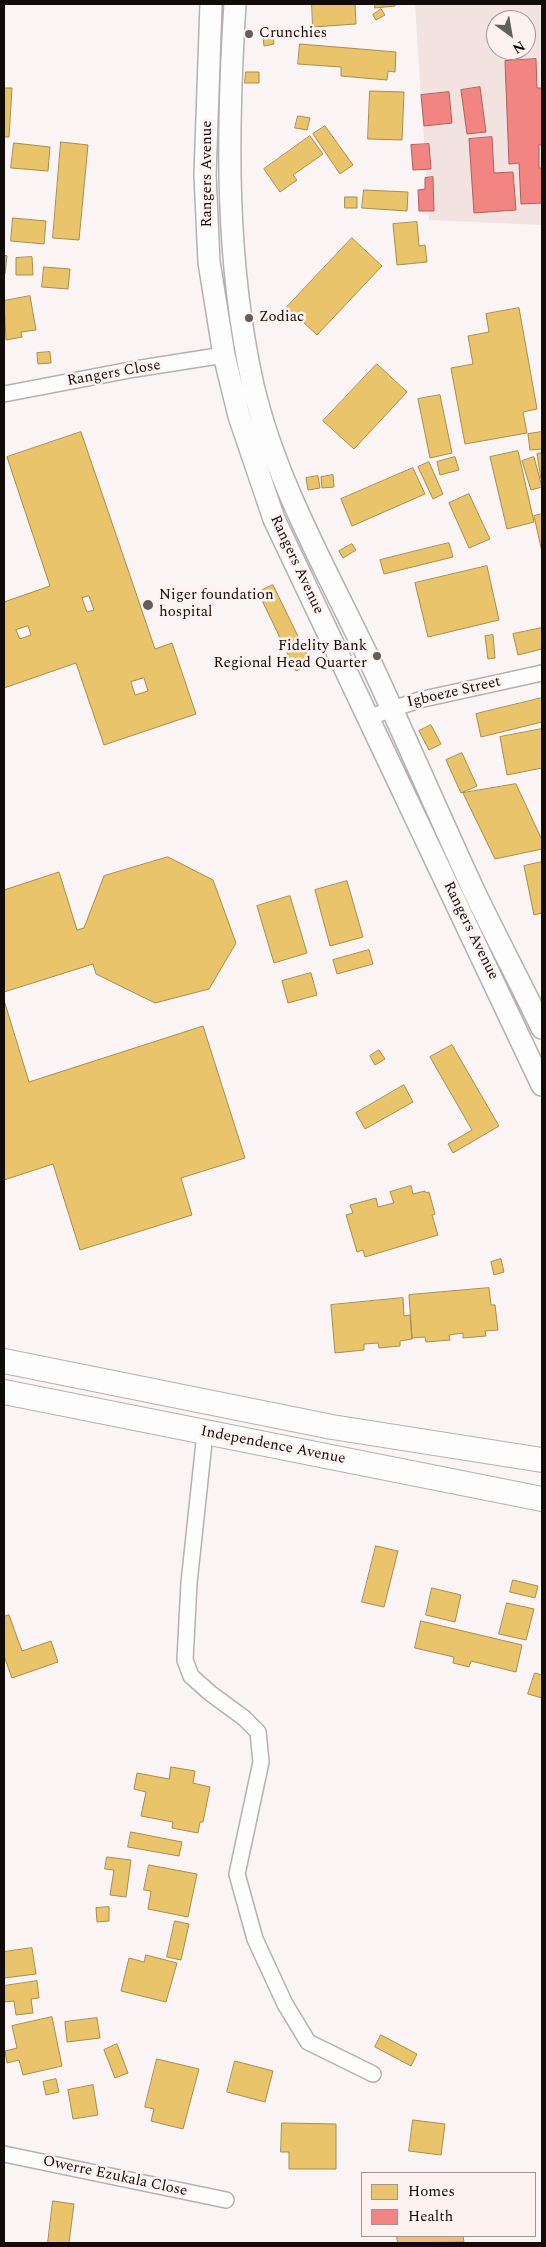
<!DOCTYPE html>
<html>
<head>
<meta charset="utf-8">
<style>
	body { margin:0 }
	#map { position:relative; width:546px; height:2247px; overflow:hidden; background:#faf4f4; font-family:Spectral,serif }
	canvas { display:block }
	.frame { position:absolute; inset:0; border:5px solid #110b0a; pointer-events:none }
	.legend { position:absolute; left:361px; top:2172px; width:175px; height:65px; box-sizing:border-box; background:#fef2f0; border:1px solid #9f9694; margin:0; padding:6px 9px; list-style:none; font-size:15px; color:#110b0a }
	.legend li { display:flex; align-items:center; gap:10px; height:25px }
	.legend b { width:25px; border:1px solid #9f9694 }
	.north { position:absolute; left:486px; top:10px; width:50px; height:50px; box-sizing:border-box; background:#fef2f0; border:1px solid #9f9694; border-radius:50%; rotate:148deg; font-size:14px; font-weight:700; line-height:20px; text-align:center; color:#110b0a }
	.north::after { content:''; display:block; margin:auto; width:18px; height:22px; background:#635d5c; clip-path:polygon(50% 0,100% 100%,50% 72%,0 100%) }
</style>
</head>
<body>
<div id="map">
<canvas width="546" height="2247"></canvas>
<div class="frame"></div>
<ul class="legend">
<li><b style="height:14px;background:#e9c46a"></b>Homes</li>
<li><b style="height:14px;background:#f28482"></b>Health</li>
</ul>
<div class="north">N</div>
</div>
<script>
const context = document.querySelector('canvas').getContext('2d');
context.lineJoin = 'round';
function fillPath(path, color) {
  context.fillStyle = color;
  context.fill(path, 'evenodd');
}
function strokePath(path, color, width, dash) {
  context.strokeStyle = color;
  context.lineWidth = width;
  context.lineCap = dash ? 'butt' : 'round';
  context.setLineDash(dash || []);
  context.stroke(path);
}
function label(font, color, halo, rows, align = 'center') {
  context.font = font + ' Spectral,serif';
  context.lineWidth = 5;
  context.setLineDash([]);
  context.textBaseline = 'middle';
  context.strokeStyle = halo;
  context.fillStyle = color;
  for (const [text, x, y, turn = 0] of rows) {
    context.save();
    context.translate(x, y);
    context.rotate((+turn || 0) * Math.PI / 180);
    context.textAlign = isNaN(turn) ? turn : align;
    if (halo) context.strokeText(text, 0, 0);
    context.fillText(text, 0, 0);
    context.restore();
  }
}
fillPath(new Path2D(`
	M415 4H542V225L429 220ZM496 20H526V50H496Z`), '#f2e3e1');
const homes = new Path2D(`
	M312 4H355L356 24 313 27Z
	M375 4H395V6L375 8Z
	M381 9 385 15 376 20 373 15Z
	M273 35 274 44 264 46 263 36Z
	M300 44 396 52 395 72 388 71 387 80 341 76V67L298 64Z
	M246 72H259V83H245Z
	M4 88H12L9 137H4Z
	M370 91 404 92 402 140 368 139Z
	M298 116 310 118 307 130 295 128Z
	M325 126 353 165 340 174 313 134Z
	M310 136 323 154 293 175 297 180 280 192 264 169Z
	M61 142 88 145 79 240 53 238Z
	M14 143 50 147 48 171 11 168Z
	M364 190 408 192 407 211 362 208Z
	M345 197H357V208H345Z
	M13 218 46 221 44 244 11 241Z
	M417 222 419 246 425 245 427 262 397 265 393 224Z
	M352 238 382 266 317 335 287 307Z
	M4 255 7 256 5 274H4Z
	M32 257 33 275H16V258Z
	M44 267 70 269 68 289 42 287Z
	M30 296 36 330 21 332 22 337 6 340 4 301Z
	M519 308 537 409 523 412 527 433 465 444 451 368 473 364 468 336 489 332 486 314Z
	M50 352 51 363 38 364 37 353Z
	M377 364 407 392 354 449 323 421Z
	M440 395 452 453 430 458 418 399Z
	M81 432 155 649 172 643 196 714 104 745 76 663 4 688V602L50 586 7 457ZM89 596 94 610 87 612 82 598ZM28 626 31 635 20 639 16 630ZM144 678 148 691 135 695 131 682Z
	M542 432V449L530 450 528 434Z
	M518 451 534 522 507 529 490 457Z
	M542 453V478L541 479 537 454Z
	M455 457 459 470 440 475 437 462Z
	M534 457 542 487 531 490 522 461Z
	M429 462 443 494 433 499 418 467Z
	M413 468 425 494 352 526 341 499Z
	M333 475 334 487 322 488 321 477Z
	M318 476 320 488 308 490 306 478Z
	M469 494 490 539 469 548 449 503Z
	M542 514V552L534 516Z
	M449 543 453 557 384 574 380 560Z
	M352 544 356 550 343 558 339 551Z
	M487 566 499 620 428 637 415 583Z
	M273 585 311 663 296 671 258 592Z
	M542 628V649L518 655 513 634Z
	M493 635 495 658 488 659 485 636Z
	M542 698V722L481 737 476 714Z
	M431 725 441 744 429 750 419 731Z
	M542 729V768L507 775 500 737Z
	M462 753 477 786 461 793 446 760Z
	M516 784 542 840V849L495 859 463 793Z
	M168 857 213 880 236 943 209 989 155 1003 96 974 93 964 4 992V890L59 872 77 930 84 928 104 876Z
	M542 862V913L534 915 524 866Z
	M347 881 363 937 330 946 315 890Z
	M290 896 307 953 274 963 257 906Z
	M369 950 373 964 337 974 333 960Z
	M311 973 317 995 288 1003 282 981Z
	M4 1000 29 1082 203 1026 245 1158 181 1178 192 1215 80 1250 53 1164 4 1180Z
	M452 1045 499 1126 453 1153 448 1144 472 1130 430 1057Z
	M379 1050 385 1059 375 1065 370 1056Z
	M404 1085 413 1102 365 1129 356 1113Z
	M411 1186 413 1194 425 1191 426 1193 429 1192 435 1214 432 1215 438 1235 365 1257 363 1250 357 1252 346 1215 353 1213 350 1205 376 1198 378 1207 394 1203 390 1192Z
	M501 1259 504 1272 494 1275 491 1262Z
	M489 1288 491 1305H495L498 1330 485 1331 486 1336 463 1338V1333L449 1335 450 1340 426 1342 425 1337 412 1338 409 1295Z
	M403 1298 404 1316 410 1315 412 1339 400 1341V1346L379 1348 378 1343 364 1344V1350L335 1353 331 1305Z
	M376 1546 398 1551 384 1607 362 1602Z
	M513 1580 538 1586 535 1598 510 1592Z
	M432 1588 461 1595 455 1622 426 1615Z
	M507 1603 534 1609 526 1640 499 1634Z
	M9 1615 22 1651 51 1641 58 1662 12 1678 4 1656V1617Z
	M421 1621 522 1645 516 1672 471 1661 469 1667 453 1663 454 1657 415 1648Z
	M535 1673 542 1675V1698L528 1694Z
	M171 1767 195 1771 193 1783 210 1787 203 1822H200L198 1833 172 1828 173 1822 141 1816 146 1792 134 1789 137 1773 169 1779Z
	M131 1832 182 1842 179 1856 128 1847Z
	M107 1857 131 1860 126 1897 110 1895 114 1870 105 1869Z
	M149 1865 197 1874 188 1917 148 1909 151 1891 144 1890Z
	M109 1907V1921L97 1922 96 1908Z
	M175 1921 189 1924 181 1960 167 1957Z
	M32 1948 36 1974 4 1978V1952Z
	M146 1955 177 1963 166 2002 121 1991 129 1958 144 1962Z
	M37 1981 39 1998 31 1999 33 2013 16 2015 14 2001 4 2002V1986Z
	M52 2017 62 2066 23 2075 19 2060 7 2063 5 2051 17 2048 12 2026Z
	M97 2018 100 2038 67 2042 65 2022Z
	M381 2035 417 2054 411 2066 375 2047Z
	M117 2044 128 2073 115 2078 104 2050Z
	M157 2059 199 2069 183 2129 151 2121 154 2109 145 2107Z
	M235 2061 273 2071 265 2102 227 2092Z
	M56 2079 59 2092 46 2095 43 2082Z
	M93 2085 98 2115 73 2119 68 2090Z
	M413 2120 445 2124 441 2155 409 2151Z
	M282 2123 336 2124V2169H289V2152H281Z
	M53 2201 74 2204 69 2243H48Z
	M397 2236H463L464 2242 398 2243Z`);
fillPath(homes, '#e9c46a');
strokePath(homes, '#a88c4d', 1);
const health = new Path2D(`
	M536 59 537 88H542V146L539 144V168H542V203L521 204 519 163 509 164 505 61Z
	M480 87 486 132 467 134 461 90Z
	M449 92 452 123 424 126 421 95Z
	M492 137 494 173 513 172 516 210 474 213 469 139Z
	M429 144 431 169 413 170 411 145Z
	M433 177 434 211H419L418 190 425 189V178Z`);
fillPath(health, '#f28482');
strokePath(health, '#ae605e', 1);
const minor = new Path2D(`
	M4 394 135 369 224 355
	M367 718 419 700 542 673
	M205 1433 189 1583 185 1660 191 1676 210 1693 244 1718 258 1732 261 1762 237 1874 255 1939 285 2004 308 2042 373 2074
	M4 2154 226 2200`);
const secondary = new Path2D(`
	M211 4 205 175 209 262 224 355 239 416 274 519 542 1085
	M235 4C227 131 225 260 253 385 275 480 326 569 368 657 404 734 438 813 474 891 496 937 520 982 542 1028`);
const primary = new Path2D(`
	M4 1361 332 1427 542 1460
	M4 1392 542 1499`);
strokePath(minor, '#b6b0b0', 18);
strokePath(secondary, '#b6b0b0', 24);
strokePath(primary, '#b6b0b0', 26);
strokePath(minor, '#fefdfd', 15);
strokePath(secondary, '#fefdfd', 21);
strokePath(primary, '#fefdfd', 24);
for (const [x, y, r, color] of [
	[249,34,5,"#635d5c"],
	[249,318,5,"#635d5c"],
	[148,605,6,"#635d5c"],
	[377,656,5,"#635d5c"]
]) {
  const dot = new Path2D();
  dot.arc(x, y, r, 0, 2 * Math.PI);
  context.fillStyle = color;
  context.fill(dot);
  strokePath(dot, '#fef2f0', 2);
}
label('15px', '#110b0a', '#fef2f0', [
	["Crunchies",259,34],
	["Zodiac",259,318],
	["Niger foundation",159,596],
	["hospital",159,613],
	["Fidelity Bank",367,647,"right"],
	["Regional Head Quarter",367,664,"right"]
], 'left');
label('15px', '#110b0a', '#fef2f0', [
	["Rangers Avenue",208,174,-90],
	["Rangers Close",114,374,-10],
	["Rangers Avenue",296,565,65],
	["Igboeze Street",454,693,-13],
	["Rangers Avenue",470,931,64],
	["Independence Avenue",273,1446,11],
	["Owerre Ezukala Close",115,2177,12]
]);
</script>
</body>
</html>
